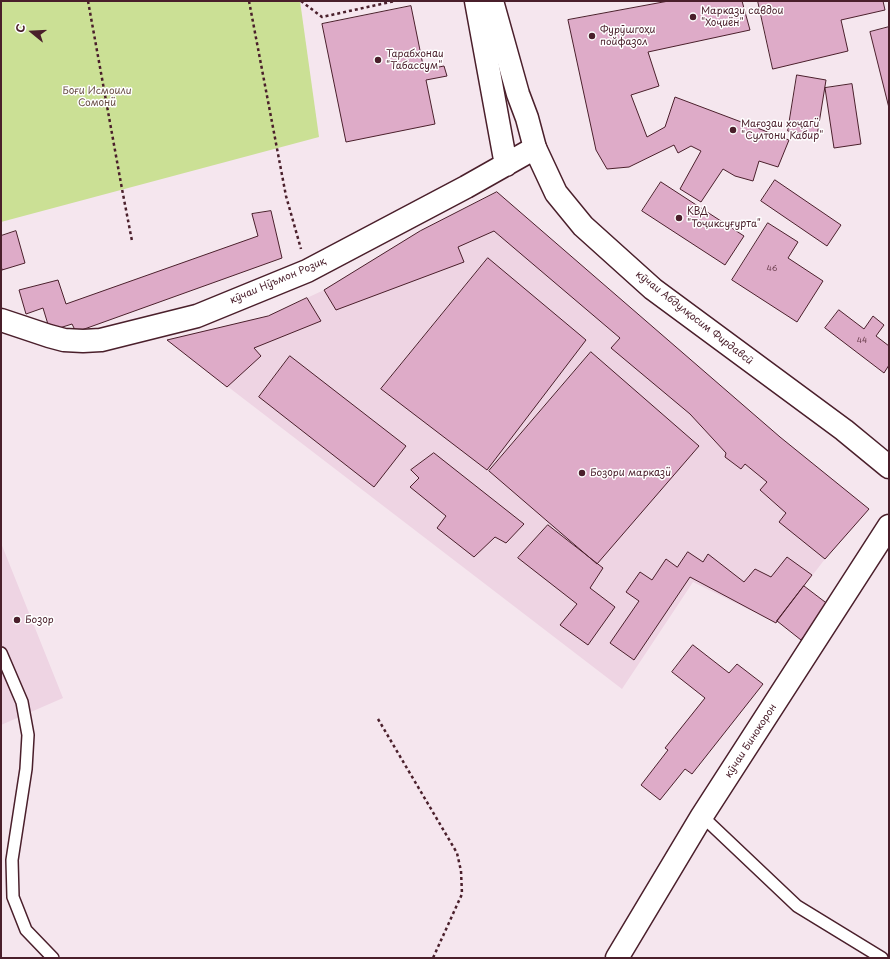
<!DOCTYPE html>
<html>
<head>
<meta charset="utf-8">
<style>
	body { margin:0 }
	#map { position:relative; width:890px; height:959px; overflow:hidden; background:#f5e6ee; font-family:"Playpen Sans",sans-serif }
	canvas { display:block }
	.frame { position:absolute; inset:0; border:2px solid #4a1f2b; pointer-events:none }
	.north { position:absolute; left:12px; top:12px; width:40px; height:40px; -webkit-text-stroke:3px #fff; paint-order:stroke; rotate:288deg; font-size:11px; font-weight:700; line-height:16px; text-align:center; color:#4a1f2b }
	.north::after { content:''; display:block; margin:auto; width:14px; height:18px; background:#4a1f2b; clip-path:polygon(50% 0,100% 100%,50% 72%,0 100%) }
</style>
</head>
<body>
<div id="map">
<canvas width="890" height="959"></canvas>
<div class="frame"></div>
<div class="north">С</div>
</div>
<script>
const context = document.querySelector('canvas').getContext('2d');
context.lineJoin = 'round';
function fillPath(path, color) {
  context.fillStyle = color;
  context.fill(path, 'evenodd');
}
function strokePath(path, color, width, dash) {
  context.strokeStyle = color;
  context.lineWidth = width;
  context.lineCap = dash ? 'butt' : 'round';
  context.setLineDash(dash || []);
  context.stroke(path);
}
function label(font, color, halo, rows, align = 'center') {
  context.font = font + ' "Playpen Sans",sans-serif';
  context.lineWidth = 3;
  context.setLineDash([]);
  context.textBaseline = 'middle';
  context.strokeStyle = halo;
  context.fillStyle = color;
  for (const [text, x, y, turn = 0] of rows) {
    context.save();
    context.translate(x, y);
    context.rotate((+turn || 0) * Math.PI / 180);
    context.textAlign = isNaN(turn) ? turn : align;
    if (halo) context.strokeText(text, 0, 0);
    context.fillText(text, 0, 0);
    context.restore();
  }
}
fillPath(new Path2D(`
	M497 192 780 437 869 509 825 559 777 621 776 623 693 582 622 689 167 340 268 316 324 290 420 231Z
	M1 543 63 698 1 725Z`), '#eed4e3');
fillPath(new Path2D(`
	M1 1H300L319 137 1 222Z`), '#cbe095');
const building = new Path2D(`
	M669 1H742L750 30 648 52 659 86 631 95 647 137 665 127 675 97 789 140 778 167 759 161 753 181 735 176 723 169 701 202 680 189 701 151 691 146 678 153 674 145 629 167 607 169 596 150 568 20Z
	M758 1H883L885 10 841 20 848 51 773 69Z
	M411 6 424 70 444 66 447 76 426 80 435 124 346 142 322 24Z
	M889 27V108L870 32Z
	M797 75 826 80 817 136 788 131Z
	M852 84 861 144 834 148 825 88Z
	M775 180 841 225 827 246 761 201Z
	M661 182 744 236 725 265 642 211Z
	M497 192 780 437 869 509 825 559 779 522 786 513 760 490 767 482 745 464 741 469 725 457 726 453 690 414 611 348 620 338 494 231 458 247 464 262 336 310 324 290 420 231Z
	M271 211 282 258 76 332 72 324 50 331 43 308 26 314 19 290 58 280 66 304 258 236 252 214Z
	M768 223 798 242 788 258 823 281 797 322 732 280Z
	M16 231 25 263 2 270 1 265V236Z
	M488 258 586 340 487 470 381 389Z
	M307 298 321 321 254 348 261 356 227 387 167 340 268 316Z
	M839 310 864 329 873 316 884 325 876 336 889 346V365L884 373 825 328Z
	M591 352 699 446 597 564 489 471Z
	M290 356 406 446 374 487 259 397Z
	M434 453 524 524 506 543 495 537 474 557 437 528 446 516 410 487 419 478 411 470Z
	M548 525 603 568 590 588 615 607 588 645 560 625 577 604 518 558Z
	M688 552 703 562 708 554 744 582 755 569 771 577 787 557 812 575 777 621 776 623 690 577 634 660 610 643 639 601 626 592 640 572 652 580 666 559 677 567Z
	M804 586 829 605 801 640 777 621Z
	M693 645 729 673 737 664 763 684 692 774 685 769 660 800 641 785 668 750 665 748 705 698 672 672Z`);
fillPath(building, '#deabc8');
strokePath(building, '#4a1f2b', 1);
const lane = new Path2D(`
	M1 653 22 702 28 735 26 769 12 860 13 897 26 930 53 958
	M702 816 797 906 882 958`);
const street = new Path2D(`
	M476 1 506 165
	M1 320 49 336 64 340 83 341 101 340 197 316 307 271 466 187 535 148
	M617 958 702 816 889 526`);
const secondary = new Path2D(`
	M492 1 518 94 527 118 535 148 556 193 583 226 653 289 844 430 889 467`);
strokePath(lane, '#4a1f2b', 14);
strokePath(street, '#4a1f2b', 25);
strokePath(secondary, '#4a1f2b', 25);
strokePath(new Path2D(`
	M88 1 122 189 132 241
	M249 1 286 196 301 249
	M301 1 322 17 395 1
	M378 719 457 853 461 871 462 894 433 958`), '#4a1f2b', 2.5, [3, 3]);
strokePath(lane, '#fff', 11);
strokePath(street, '#fff', 22);
strokePath(secondary, '#fff', 22);
for (const [x, y, r, color] of [
	[693,17,4,"#4a1f2b"],
	[592,36,4,"#4a1f2b"],
	[378,60,4,"#4a1f2b"],
	[733,130,4,"#4a1f2b"],
	[679,218,4,"#4a1f2b"],
	[582,473,4,"#4a1f2b"],
	[17,620,4,"#4a1f2b"]
]) {
  const dot = new Path2D();
  dot.arc(x, y, r, 0, 2 * Math.PI);
  context.fillStyle = color;
  context.fill(dot);
  strokePath(dot, '#fff', 1.5);
}
label('8px', '#6f4252', null, [
	["46",772,269],
	["44",862,341]
]);
label('10px', '#4a1f2b', '#fff', [
	["Маркази савдои",701,11],
	["\"Хоҷиён\"",701,23],
	["Фурӯшгоҳи",600,30],
	["пойфазол",600,42],
	["Тарабхонаи",386,54],
	["\"Табассум\"",386,66],
	["Мағозаи хоҷагӣ",741,124],
	["\"Султони Кабир\"",741,136],
	["КВД",687,212],
	["\"Тоҷиксуғурта\"",687,224],
	["Бозори марказӣ",590,473],
	["Бозор",25,620]
], 'left');
label('10px', '#6a4f46', '#fff', [
	["Боғи Исмоили",97,91],
	["Сомонӣ",97,103]
]);
label('10px', '#4a1f2b', '#fff', [
	["кӯчаи Нӯъмон Розиқ",278,281,-23],
	["кӯчаи Абдулқосим Фирдавсӣ",694,318,38],
	["кӯчаи Бинокорон",751,741,-57]
]);
</script>
</body>
</html>
